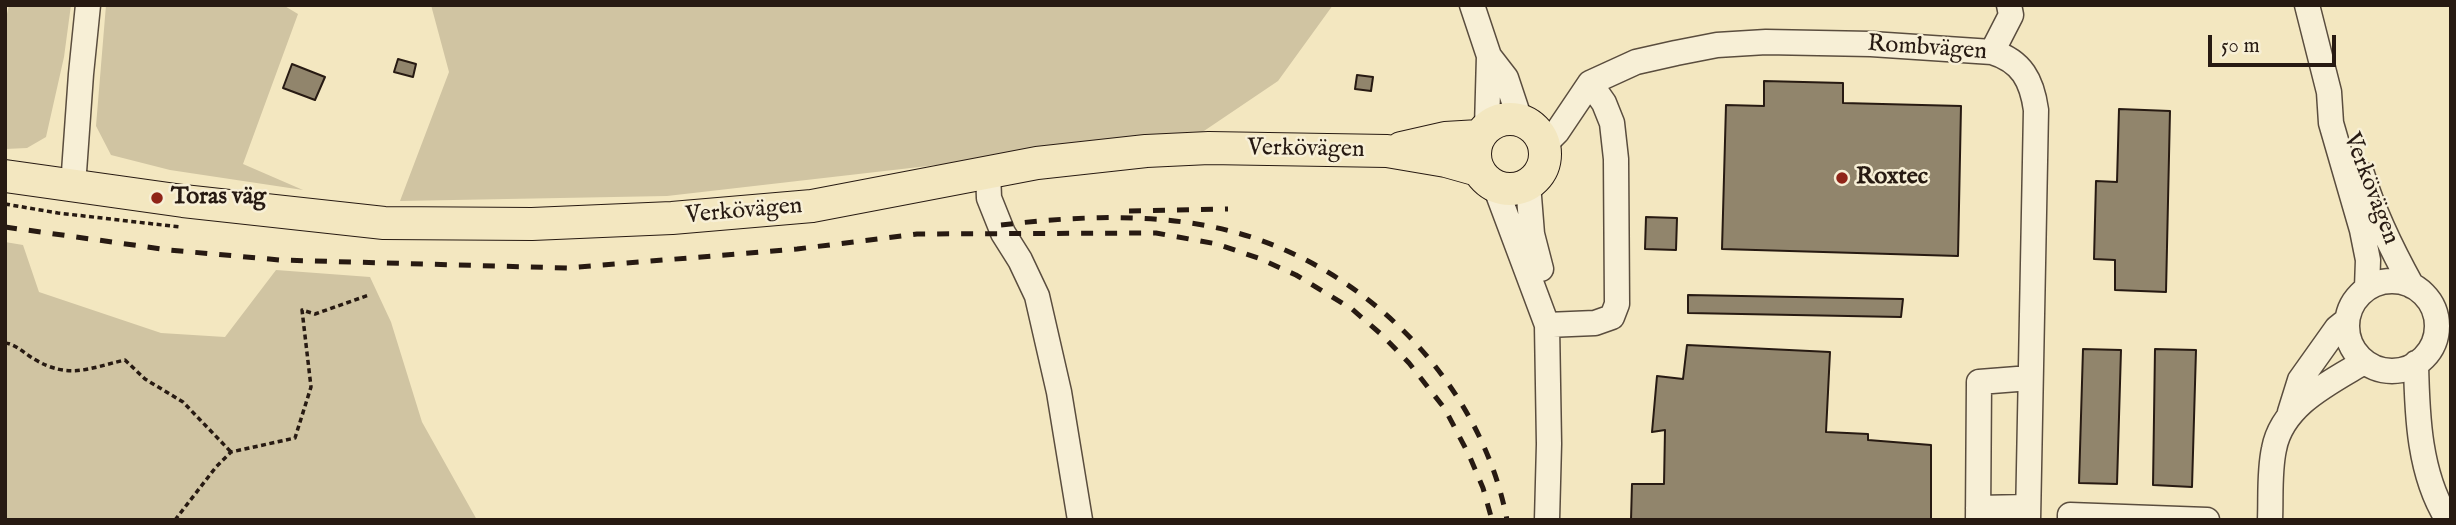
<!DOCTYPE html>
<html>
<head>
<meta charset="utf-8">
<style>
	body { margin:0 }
	#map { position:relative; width:2456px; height:525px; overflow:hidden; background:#f3e7c0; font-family:"IM FELL English",serif }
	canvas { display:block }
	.frame { position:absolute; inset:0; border:7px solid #271a12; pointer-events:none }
	.scale { position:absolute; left:2208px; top:35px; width:128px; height:32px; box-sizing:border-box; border:4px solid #271a12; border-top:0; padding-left:9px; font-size:21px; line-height:24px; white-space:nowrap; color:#271a12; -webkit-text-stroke:5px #f7efd6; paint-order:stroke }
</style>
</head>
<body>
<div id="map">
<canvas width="2456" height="525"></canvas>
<div class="frame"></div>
<div class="scale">50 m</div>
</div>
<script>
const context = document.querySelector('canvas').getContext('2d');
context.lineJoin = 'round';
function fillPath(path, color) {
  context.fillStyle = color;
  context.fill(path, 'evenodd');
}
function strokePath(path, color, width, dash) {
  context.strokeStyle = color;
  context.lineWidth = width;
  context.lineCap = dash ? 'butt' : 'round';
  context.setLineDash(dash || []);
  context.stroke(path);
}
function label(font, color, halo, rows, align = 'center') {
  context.font = font + ' "IM FELL English",serif';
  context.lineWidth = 5;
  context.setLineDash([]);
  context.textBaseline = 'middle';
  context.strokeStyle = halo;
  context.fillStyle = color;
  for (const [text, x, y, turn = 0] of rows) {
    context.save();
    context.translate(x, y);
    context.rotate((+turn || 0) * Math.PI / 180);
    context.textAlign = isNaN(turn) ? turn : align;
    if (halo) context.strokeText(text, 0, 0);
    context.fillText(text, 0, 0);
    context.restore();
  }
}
fillPath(new Path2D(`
	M9 5H71L64 57 46 137 27 148 5 149V23Z
	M106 5H283L298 14 243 164 303 190 170 170 111 155 96 126Z
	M431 5H1333L1278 81 1198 135 667 196 400 201 449 72Z
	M5 242 23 245 39 292 161 333 225 337 276 270 370 277 391 322 422 422 477 520H5Z`), '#d0c4a2');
const building = new Path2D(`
	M398 59 416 64 413 77 394 72Z
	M292 64 325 77 315 100 283 88Z
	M1357 75 1373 77 1371 91 1355 89Z
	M1764 81 1843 83V103L1961 106 1958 256 1722 249 1726 105 1764 106Z
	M2119 109 2170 111 2166 292 2115 290V260L2094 259 2096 181 2117 182Z
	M1646 217 1677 218 1676 250 1645 249Z
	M1688 295 1903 299 1901 317 1688 313Z
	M1687 345 1830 352 1826 432 1868 434V440L1931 445V520H1631L1632 484H1664L1665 430 1652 432 1657 376 1683 379Z
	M2083 349 2121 350 2117 484 2079 483Z
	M2155 349 2196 350 2192 487 2153 485Z`);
fillPath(building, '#91856c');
strokePath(building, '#271a12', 2);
const minor = new Path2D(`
	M1472 5 1489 56 1506 78 1520 120
	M2307 5 2329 92 2331 123 2362 230 2368 260 2367 288
	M1992 52 2011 15 2009 5
	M1487 127 1489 56
	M1544 145 1557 132 1590 83 1636 62 1676 53 1717 45 1766 42 1871 44 1992 52C2022 61 2032 81 2036 110L2028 520
	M988 172 989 198 1003 233 1020 260 1037 296 1059 392 1080 520
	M2362 174C2374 213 2392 250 2412 286
	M1528 184 1532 234 1541 269
	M73 186 81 74 88 5
	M1495 186 1547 325 1549 444 1547 520
	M2347 326a45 45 0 1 1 90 0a45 45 0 1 1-90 0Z
	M1547 325 1595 323 1612 317 1617 304 1616 159 1612 123 1604 103 1590 83
	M2416 363C2417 415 2419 475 2448 520
	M2290 412 2300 380 2337 328 2347 320
	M1978 508 2028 507
	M1978 520 1979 382 2030 378
	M2070 520V515L2207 520
	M2270 520C2271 497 2269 472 2274 449 2282 405 2329 383 2364 362`);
const major = new Path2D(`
	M1475 154a35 35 0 1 1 70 0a35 35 0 1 1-70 0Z
	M1401 148 1445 138 1479 136
	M5 176 183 201 384 223 532 224 672 218 812 206 1037 163 1146 151 1209 148 1387 151 1446 161 1478 170`);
strokePath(minor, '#5a4d3e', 27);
strokePath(major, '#271a12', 34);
strokePath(new Path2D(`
	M5 204 58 213 180 227
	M5 343C16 344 25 354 34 359 69 380 89 368 125 360L145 379 183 402 231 452
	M175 520 216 467 231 452 295 438 311 387 302 310 315 314 369 295`), '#271a12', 3.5, [5, 3.5]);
strokePath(minor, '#f7efd6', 24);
strokePath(major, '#f3e7c0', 32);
strokePath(new Path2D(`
	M1129 211 1228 209
	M1001 225C1077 216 1160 212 1234 232 1367 268 1481 383 1507 520
	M5 227 169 250 280 260 567 268 797 249 917 234 1156 233 1217 244 1258 258 1296 275 1352 309 1382 335 1409 363 1445 409 1469 455 1483 488 1492 520`), '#271a12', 5, [12, 12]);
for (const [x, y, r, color] of [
	[1842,178,7,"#8f2418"],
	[157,198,7,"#8f2418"]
]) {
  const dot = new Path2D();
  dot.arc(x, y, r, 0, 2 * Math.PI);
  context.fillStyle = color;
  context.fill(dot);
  strokePath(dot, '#f7efd6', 2.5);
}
label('24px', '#271a12', '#f7efd6', [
	["Rombvägen",1927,49,4],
	["Verkövägen",1306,150,1],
	["Verkövägen",2370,189,69],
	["Verkövägen",744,212,-5]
]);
label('bold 24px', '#271a12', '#f7efd6', [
	["Roxtec",1856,178],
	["Toras väg",171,198]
], 'left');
</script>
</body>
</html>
